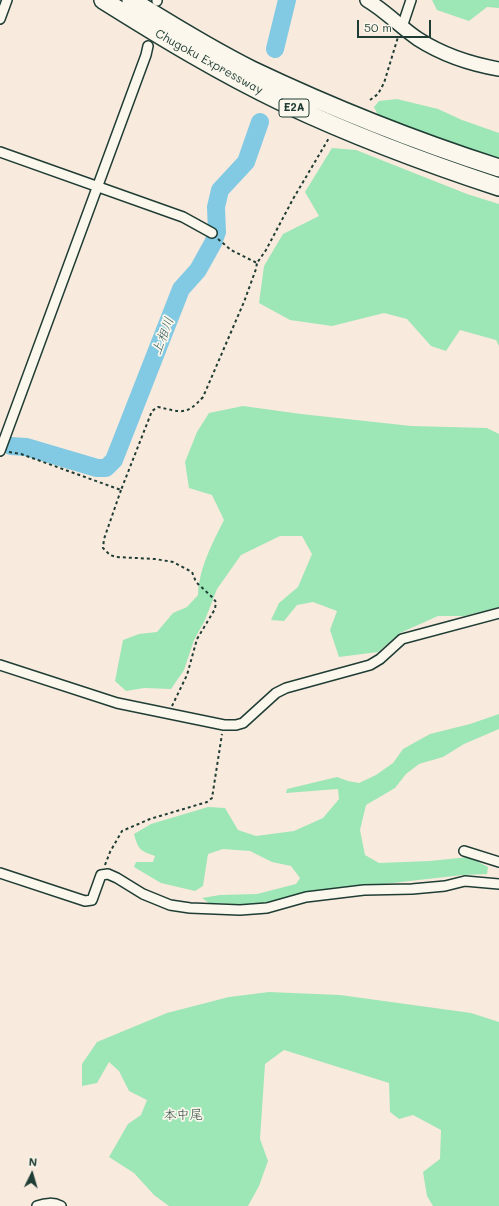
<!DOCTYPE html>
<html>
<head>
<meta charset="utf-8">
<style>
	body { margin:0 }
	#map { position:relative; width:499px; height:1206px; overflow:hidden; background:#f9eade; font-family:Mali,sans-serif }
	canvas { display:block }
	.north { position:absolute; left:12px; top:1154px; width:40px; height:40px; -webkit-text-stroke:3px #fbf7ec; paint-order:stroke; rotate:5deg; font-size:11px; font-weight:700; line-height:16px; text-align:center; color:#1f3d34 }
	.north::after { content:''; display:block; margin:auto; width:14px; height:18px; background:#1f3d34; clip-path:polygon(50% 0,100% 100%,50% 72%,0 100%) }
	.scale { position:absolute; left:357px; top:20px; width:74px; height:18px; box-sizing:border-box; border:2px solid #1f3d34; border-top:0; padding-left:5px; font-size:12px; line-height:14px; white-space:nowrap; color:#1f3d34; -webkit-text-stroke:3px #fbf7ec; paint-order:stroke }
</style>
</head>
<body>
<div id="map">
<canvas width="499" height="1206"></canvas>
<div class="north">N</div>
<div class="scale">50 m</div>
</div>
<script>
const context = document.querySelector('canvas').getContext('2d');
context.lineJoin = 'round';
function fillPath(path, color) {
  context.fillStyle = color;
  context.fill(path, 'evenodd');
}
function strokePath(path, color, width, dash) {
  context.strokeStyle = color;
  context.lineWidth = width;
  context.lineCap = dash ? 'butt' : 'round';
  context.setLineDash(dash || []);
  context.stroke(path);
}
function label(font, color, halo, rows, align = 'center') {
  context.font = font + ' Mali,"Klee One",sans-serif';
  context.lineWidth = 3.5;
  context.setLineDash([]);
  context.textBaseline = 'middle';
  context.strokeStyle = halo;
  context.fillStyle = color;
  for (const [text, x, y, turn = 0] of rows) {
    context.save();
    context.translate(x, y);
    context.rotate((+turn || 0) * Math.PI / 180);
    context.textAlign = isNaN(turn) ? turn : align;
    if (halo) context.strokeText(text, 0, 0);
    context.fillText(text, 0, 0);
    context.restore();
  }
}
fillPath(new Path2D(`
	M432 0H499V8L487 7 469 21 437 10Z
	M397 99 438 109 462 120 499 133V161L450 144 378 115 374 107 379 101Z
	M332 148 356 150 467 194 499 204V346L496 340 460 330 446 351 431 346 407 319 384 313 332 326 290 320 259 303 264 266 283 234 319 216 305 192Z
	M243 406 301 414 411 426 487 428 499 434V607L464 616H438L400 633 378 652 339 657 330 630 337 611 313 602 297 605 284 621 271 620 279 603 298 587 312 554 302 536H280L241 555 217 589 205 620 194 640 184 670 171 689 144 688 126 691 115 681 123 640 139 634 157 632 173 613 187 607 198 595C199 568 212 544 224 520L212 495 189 488 185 462 197 432 209 413Z
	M499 714V729L464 744 443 757 419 764 406 774 395 788 366 805 360 830 365 855 379 863 430 861 469 857 488 867 487 874 463 875 321 891 259 905 209 903 202 898 220 895 257 894 296 884 300 878 291 866 272 862 250 851 223 849 208 854 203 886 195 891 161 883 134 867 136 862H153L155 856C141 851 138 850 134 834L151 824 208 807 225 808 238 830 256 836 294 831 323 818 339 799 338 789 286 793 287 789 337 777 348 781 359 783 376 775 393 763 403 749 430 734 470 724Z
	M269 992 340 995 471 1013 499 1022V1206H433L427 1196 423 1172 440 1159 441 1130 413 1115 399 1119 390 1112 389 1083 284 1050 265 1064 260 1139 268 1161 259 1186 248 1206H169L154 1195 134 1173 109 1157 128 1124 141 1115 147 1100 129 1091 119 1071 109 1062 97 1083 82 1086V1064L97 1042 167 1013 229 997Z`), '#9de6b5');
strokePath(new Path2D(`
	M0 3 1 0
	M275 49 287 0
	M11 446 26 447 97 468H106L114 460 181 289 198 270 213 243 217 232 216 207 220 190 246 162 260 122`), '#82cae3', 18);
const street = new Path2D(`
	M157 1V0
	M0 19 7 0
	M402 27 411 0
	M0 152 183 217 212 233
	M0 451 146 55 148 46
	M0 665 117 703 224 725H236L243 723 276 693 286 688 370 665 380 659 402 639 499 613
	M464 851 499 862
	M0 873 85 901 92 900 101 875 108 874 117 878 143 894 170 905 190 908 240 910 267 908 306 897 364 890 412 889 445 886 465 881 499 884
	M37 1206C46 1203 53 1202 61 1206`);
const secondary = new Path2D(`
	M367 0C386 11 400 27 418 39 443 55 470 64 499 69`);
const highway = new Path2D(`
	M103 0C162 37 221 73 284 103 354 136 426 163 499 187
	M131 0C171 25 210 49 252 70 332 108 415 141 499 168`);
strokePath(street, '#1f3d34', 12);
strokePath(secondary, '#1f3d34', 16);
strokePath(highway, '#1f3d34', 20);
strokePath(new Path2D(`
	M370 100 378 94 384 83 398 37
	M218 239 231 250 257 263 266 250 293 199 329 138
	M9 452 21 454 121 490 152 411 158 407C181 412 186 416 203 397L244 302 256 269 257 263
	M121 490 104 539 103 548 110 555 116 557 155 559 173 562 192 572 196 582 212 597 216 602 215 609 197 639 187 675 172 706
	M105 865 110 852 122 831 150 819 207 802 212 798 222 734`), '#1f3d34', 2, [3, 3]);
strokePath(street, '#fbf7ec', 9);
strokePath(secondary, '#fbf7ec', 13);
strokePath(highway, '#fbf7ec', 17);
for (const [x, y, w] of [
	[294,108,30]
]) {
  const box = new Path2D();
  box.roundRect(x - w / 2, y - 9, w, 18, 3);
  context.fillStyle = '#fbf7ec';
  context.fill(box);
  strokePath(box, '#1f3d34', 1);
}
label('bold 11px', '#1f3d34', null, [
	["E2A",294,108]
]);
label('12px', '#1f3d34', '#fbf7ec', [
	["Chugoku Expressway",209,62,29]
]);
label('italic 13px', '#386060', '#fbf7ec', [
	["上相川",163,336,-69]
]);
label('13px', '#1f3d34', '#fbf7ec', [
	["本中尾",183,1115]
]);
</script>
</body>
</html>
